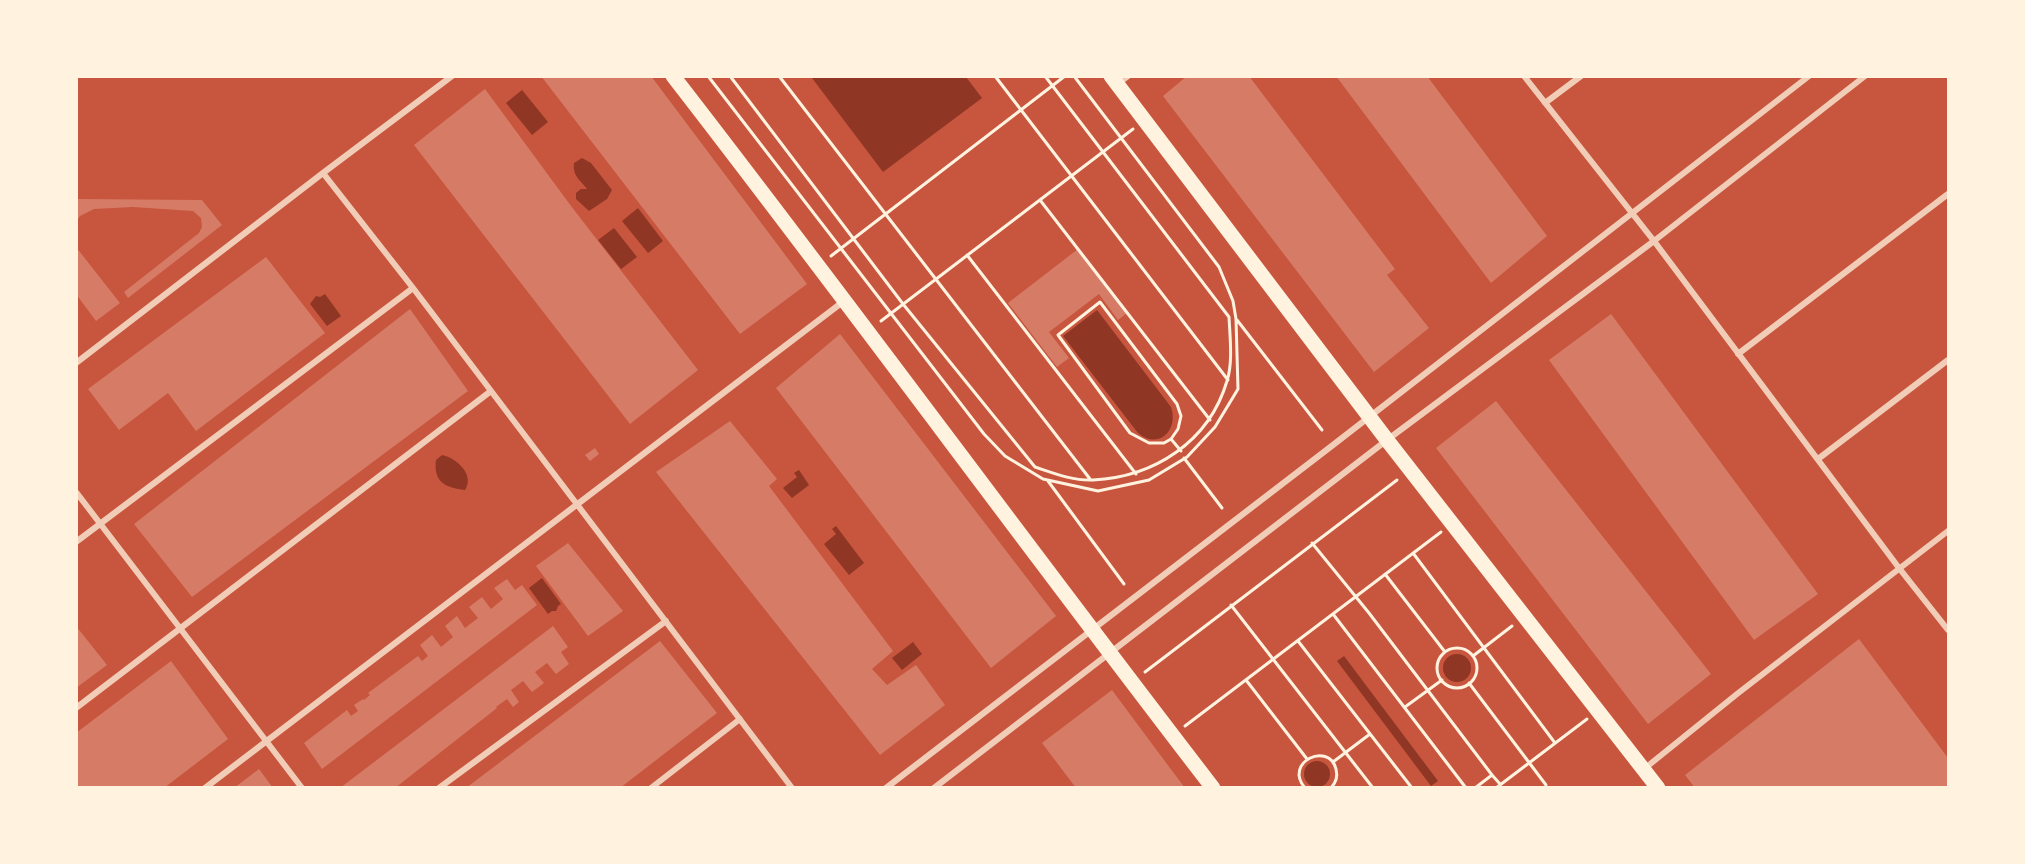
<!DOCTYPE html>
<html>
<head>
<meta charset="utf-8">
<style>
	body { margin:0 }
	#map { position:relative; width:2025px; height:864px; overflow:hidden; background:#c8553d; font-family:Karla,sans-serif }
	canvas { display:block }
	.frame { position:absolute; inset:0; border:78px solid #fff3e0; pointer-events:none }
</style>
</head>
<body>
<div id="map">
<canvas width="2025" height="864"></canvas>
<div class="frame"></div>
</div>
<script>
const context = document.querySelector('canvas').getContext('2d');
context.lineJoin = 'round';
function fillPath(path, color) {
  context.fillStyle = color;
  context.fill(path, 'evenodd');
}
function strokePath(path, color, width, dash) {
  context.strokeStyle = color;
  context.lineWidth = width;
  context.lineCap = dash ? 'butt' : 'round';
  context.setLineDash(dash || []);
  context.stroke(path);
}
fillPath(new Path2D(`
	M814 77H966L982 98 883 172 812 78Z
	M522 90 548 122 532 135 506 103Z
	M582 158 591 163 612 190 607 199 589 211 576 199V193L581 189H587C580 180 572 175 574 163Z
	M638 208 663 241 648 253 622 221Z
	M614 228 637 257 621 269 598 240Z
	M325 294 341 316 327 326 310 304 316 296 320 297Z
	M1097 310 1171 407C1179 431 1158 450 1138 433L1063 336Z
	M442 455C457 458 475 475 465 490 446 488 433 482 436 460Z
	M799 470 809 485 792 498 783 488 797 477 794 473Z
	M836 526 864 563 849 575 824 544 836 534 832 529Z
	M542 578 561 604 558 606 556 611H552L548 614 529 588Z
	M913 642 922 654 902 670 892 658Z
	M1443 668a14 14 0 1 1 28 0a14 14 0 1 1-28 0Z
	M1344 656 1438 781 1431 786 1337 661Z
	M1304 774a13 13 0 1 1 26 0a13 13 0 1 1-26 0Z`), '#8f3625');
fillPath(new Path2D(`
	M541 76H651L807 284 740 334Z
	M1187 76H1249L1395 269 1387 275 1429 328 1374 372 1163 96Z
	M1336 76H1427L1547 236 1491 283Z
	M485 89 571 206 698 370 630 424 414 145Z
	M76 199 202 200 222 225 128 298 124 292 199 233 202 227 201 218 193 211 133 207 94 209 80 216 76 222Z
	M76 247 120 303 96 321 76 294Z
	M1078 249 1127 313 1118 320 1099 294 1049 332 1069 358 1057 367 1008 303Z
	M266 257 325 333 196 431 168 393 119 430 88 389Z
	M410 309 468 391 192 597 134 524Z
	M1611 314 1818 594 1754 640 1549 360Z
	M840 334 1056 616 991 668 776 388Z
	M1496 401 1711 674 1648 724 1436 448Z
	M730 421 777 479 769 486 893 651 872 669 887 685 916 665 945 705 880 755 656 472Z
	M595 448 599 454 590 461 585 455Z
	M568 543 623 611 588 636 536 566Z
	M507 579 515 590 522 585 537 605 322 769 304 743 347 710 351 716 358 711 354 705 363 699 364 700 370 695 368 693 418 656 422 661 428 656 420 645 432 635 441 647 453 637 445 626 457 616 465 628 478 618 469 607 482 597 491 609 503 599 494 588Z
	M76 626 107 665 76 688Z
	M553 626 568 647 561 652 569 664 556 674 547 663 535 672 544 683 532 692 523 681 511 690 519 702 513 707 507 699 496 707 497 708 395 788H340Z
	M1859 639 1948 758V788H1695L1685 775Z
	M660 641 717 713 620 788H466Z
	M171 661 228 739 164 788H76V733Z
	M1112 690 1158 752 1185 788H1076L1042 743Z
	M259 769 273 788H234Z`), '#d67c66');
strokePath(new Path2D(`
	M708 76 984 434 1005 456 1043 479 1098 491 1149 480 1187 457 1215 427 1238 389 1236 319 1233 301 1219 267 1074 76
	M730 76 903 304 1035 467C1053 473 1073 481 1093 480 1154 477 1209 442 1227 381 1233 362 1230 338 1229 317L1045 76
	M779 76 1090 479
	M995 76 1228 380
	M1040 200 1210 420
	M967 255 1136 474
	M831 256 1065 76
	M1100 302 1177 404 1181 416 1178 429 1171 439 1164 443H1149L1130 433 1058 335Z
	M1237 320 1322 430
	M881 321 1133 129
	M1171 439 1181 451
	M1184 458 1222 508
	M1048 481 1124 584
	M1312 543 1369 613 1492 775 1475 788
	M1413 553 1555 743
	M1385 574 1445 652
	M1231 605 1373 788
	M1333 614 1466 788
	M1298 641 1412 788
	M1437 668a20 20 0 1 1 40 0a20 20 0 1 1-40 0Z
	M1473 656 1512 626
	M1145 672 1397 480
	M1246 680 1307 759
	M1469 683 1546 785
	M1405 707 1442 680
	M1185 726 1441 532
	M1333 762 1370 734
	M1492 775 1500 784
	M1305 788C1283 762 1329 741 1336 769 1338 777 1336 782 1331 788
	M1496 788 1587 719`), '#fff3e0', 3);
strokePath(new Path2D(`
	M1524 76 1654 241 1899 568 1948 630
	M1117 84 1128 76
	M1545 103 1581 76
	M323 173 413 288 792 788
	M1738 354 1948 194
	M76 363 323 173 452 76
	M1818 459 1948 360
	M76 492 302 788
	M76 542 413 288
	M76 708 491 391
	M1644 769 1737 694 1948 531
	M205 788 844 301
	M439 788 666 621
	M651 788 740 719
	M886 788 1333 445 1809 76
	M934 788 1387 440 1654 241 1865 76`), '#f1ccb7', 6);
strokePath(new Path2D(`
	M673 76C856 312 1031 552 1213 788
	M1111 76 1387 440 1658 788`), '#fff3e0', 15);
</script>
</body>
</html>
